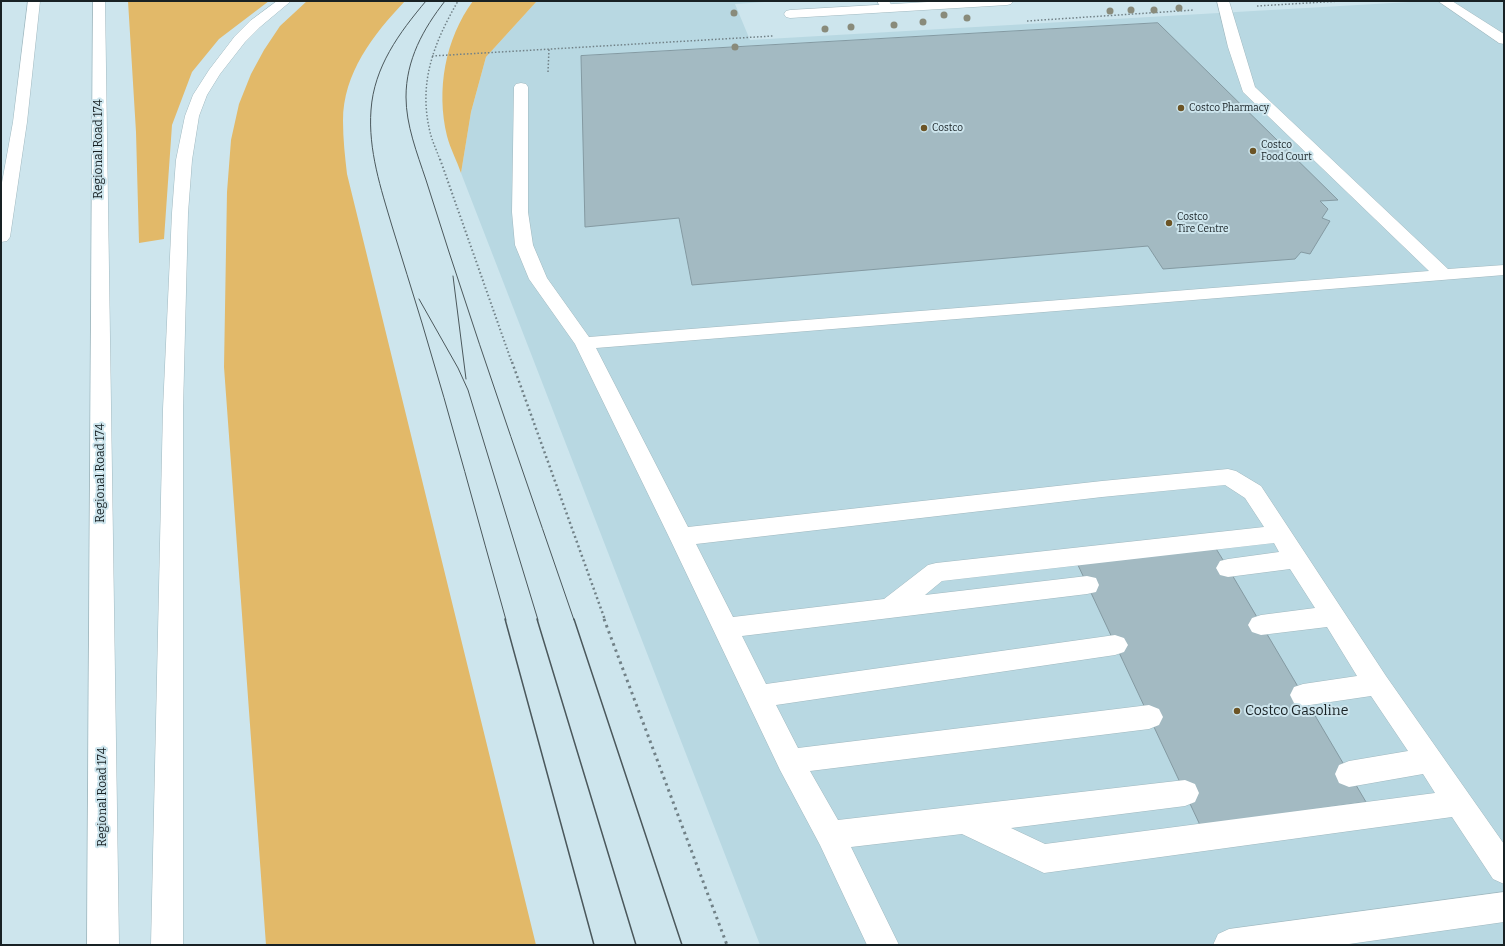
<!DOCTYPE html>
<html>
<head>
<meta charset="utf-8">
<style>
	body { margin:0 }
	#map { position:relative; width:1505px; height:946px; overflow:hidden; background:#cde5ed; font-family:Bitter,serif }
	canvas { display:block }
	.frame { position:absolute; inset:0; border:2px solid #182124; pointer-events:none }
</style>
</head>
<body>
<div id="map">
<canvas width="1505" height="946"></canvas>
<div class="frame"></div>
</div>
<script>
const context = document.querySelector('canvas').getContext('2d');
context.lineJoin = 'round';
function fillPath(path, color) {
  context.fillStyle = color;
  context.fill(path, 'evenodd');
}
function strokePath(path, color, width, dash) {
  context.strokeStyle = color;
  context.lineWidth = width;
  context.lineCap = dash ? 'butt' : 'round';
  context.setLineDash(dash || []);
  context.stroke(path);
}
function label(font, color, halo, rows, align = 'center') {
  context.font = font + ' Bitter,serif';
  context.lineWidth = 4;
  context.setLineDash([]);
  context.textBaseline = 'middle';
  context.strokeStyle = halo;
  context.fillStyle = color;
  for (const [text, x, y, turn = 0] of rows) {
    context.save();
    context.translate(x, y);
    context.rotate((+turn || 0) * Math.PI / 180);
    context.textAlign = isNaN(turn) ? turn : align;
    if (halo) context.strokeText(text, 0, 0);
    context.fillText(text, 0, 0);
    context.restore();
  }
}
fillPath(new Path2D(`
	M537 1H779L735 4 750 40 1427 1H1504V945H760L461 173 471 112 486 57Z`), '#b8d8e2');
fillPath(new Path2D(`
	M128 1H269L219 39 192 72 172 125 164 239 139 243 136 132Z
	M307 1H405C373 35 343 73 343 121 343 139 345 157 347 174L536 945H266L224 367 227 192 231 140 239 104 251 74 264 50 280 26Z
	M473 1H537L486 57 471 112 461 173C457 161 450 148 447 136 436 90 445 39 473 1Z`), '#e2b969');
const building = new Path2D(`
	M1158 23 1338 200 1320 201 1328 209 1322 218 1330 221 1310 254 1301 252 1295 259 1163 269 1148 246 692 285 679 218 585 227 581 56Z
	M1215 547 1228 568 1366 802 1200 825 1077 563Z`);
fillPath(building, '#a3bac2');
strokePath(building, '#849aa2', 1);
const service = new Path2D(`
	M877 1H889L893 8 891 11H883Z
	M1217 1H1229L1255 87 1448 269 1504 265V275L596 348 688 527 1102 481 1228 469 1236 471 1261 486 1386 676 1504 844V884L1493 879 1452 817 1044 873 962 834 851 847 899 945H867L820 845 780 770 669 537 575 344 529 279 515 245 512 212 514 87 516 84 521 83 526 84 528 87V212L533 245 547 278 589 337 1429 271 1243 92 1228 47ZM1225 485 1245 498 1264 527 936 563 928 565 884 599 733 617 696 544 1102 497ZM1274 543 1279 552 1228 559 1220 561 1216 568 1220 575 1228 577 1290 569 1315 608 1261 615 1252 618 1248 625 1252 632 1261 635 1327 627 1357 676 1303 684 1294 687 1290 695 1294 703 1303 706 1371 696 1408 751 1349 761 1339 765 1335 774 1339 783 1349 787 1423 774 1435 793 1045 844 1011 828 1185 806 1195 802 1199 793 1195 784 1185 780 838 820 810 771 1149 729 1159 725 1163 717 1159 709 1149 705 798 748 776 705 1115 655 1124 652 1128 645 1124 638 1115 635 766 684 742 636 1087 594 1096 592 1099 585 1096 578 1087 576 925 595 942 581Z
	M1438 1H1452L1504 34V44L1499 43Z
	M1504 892V922L1342 945H1213L1218 934 1229 929Z`);
const minor = new Path2D(`
	M945 1H1013L1011 4 1007 5 790 18 786 17 784 14 786 11 790 10Z`);
const motorway = new Path2D(`
	M28 1H40L27 122 10 237 7 241 1 242V188L13 122Z
	M93 1H105L119 945H87Z
	M277 1H291L260 27 245 42 220 74 207 95 199 116 192 160 188 213 183 409V945H151L163 409 172 213 176 160 185 116 193 95 209 70 235 36 250 21Z`);
strokePath(service, '#a1b9c0', 1);
strokePath(minor, '#a1b9c0', 1);
strokePath(motorway, '#a1b9c0', 1);
strokePath(new Path2D(`
	M1257 6 1341 1
	M1027 21 1194 10
	M432 56 773 36
	M548 72 549 49
	M440 160C437 151 432 141 430 132 418 82 434 43 458 1`), '#718187', 1.5, [1.5, 2]);
strokePath(new Path2D(`
	M440 159 512 363`), '#718187', 2, [1.5, 2.5]);
strokePath(new Path2D(`
	M512 362 605 620`), '#718187', 2.5, [2, 3]);
strokePath(new Path2D(`
	M604 619 727 945`), '#718187', 3, [2.5, 4]);
fillPath(service, '#fff');
fillPath(minor, '#fff');
fillPath(motorway, '#fff');
strokePath(new Path2D(`
	M426 1C399 33 374 67 371 110 368 150 381 189 392 226 402 258 412 291 422 323 452 422 478 521 506 620
	M445 1C423 29 406 60 406 97 406 125 417 153 426 180 434 204 441 228 449 252 489 375 532 498 574 620
	M453 276 466 379
	M419 299 458 368 468 390 538 620`), '#4b585c', 1);
strokePath(new Path2D(`
	M505 619 594 945
	M537 619 636 945
	M574 619 682 945`), '#4b585c', 1.5);
context.fillStyle = '#898b7b';
for (const [x, y] of [
	[1179,8],
	[1131,10],
	[1154,10],
	[1110,11],
	[734,13],
	[944,15],
	[967,18],
	[923,22],
	[894,25],
	[851,27],
	[825,29],
	[735,47]
]) {
  context.beginPath();
  context.arc(x, y, 3.5, 0, 2 * Math.PI);
  context.fill();
}
for (const [x, y, r, color] of [
	[1181,108,4,"#6c5425"],
	[924,128,4,"#6c5425"],
	[1253,151,4,"#6c5425"],
	[1169,223,4,"#6c5425"],
	[1237,711,4,"#6c5425"]
]) {
  const dot = new Path2D();
  dot.arc(x, y, r, 0, 2 * Math.PI);
  context.fillStyle = color;
  context.fill(dot);
  strokePath(dot, '#cde5ed', 1.5);
}
label('10px', '#182124', '#cde5ed', [
	["Costco Pharmacy",1189,108],
	["Costco",932,128],
	["Costco",1261,145],
	["Food Court",1261,157],
	["Costco",1177,217],
	["Tire Centre",1177,229]
], 'left');
label('12px', '#182124', '#cde5ed', [
	["Regional Road 174",99,149,-90],
	["Regional Road 174",101,473,-90],
	["Regional Road 174",103,797,-90]
]);
label('14px', '#182124', '#cde5ed', [
	["Costco Gasoline",1245,711]
], 'left');
</script>
</body>
</html>
